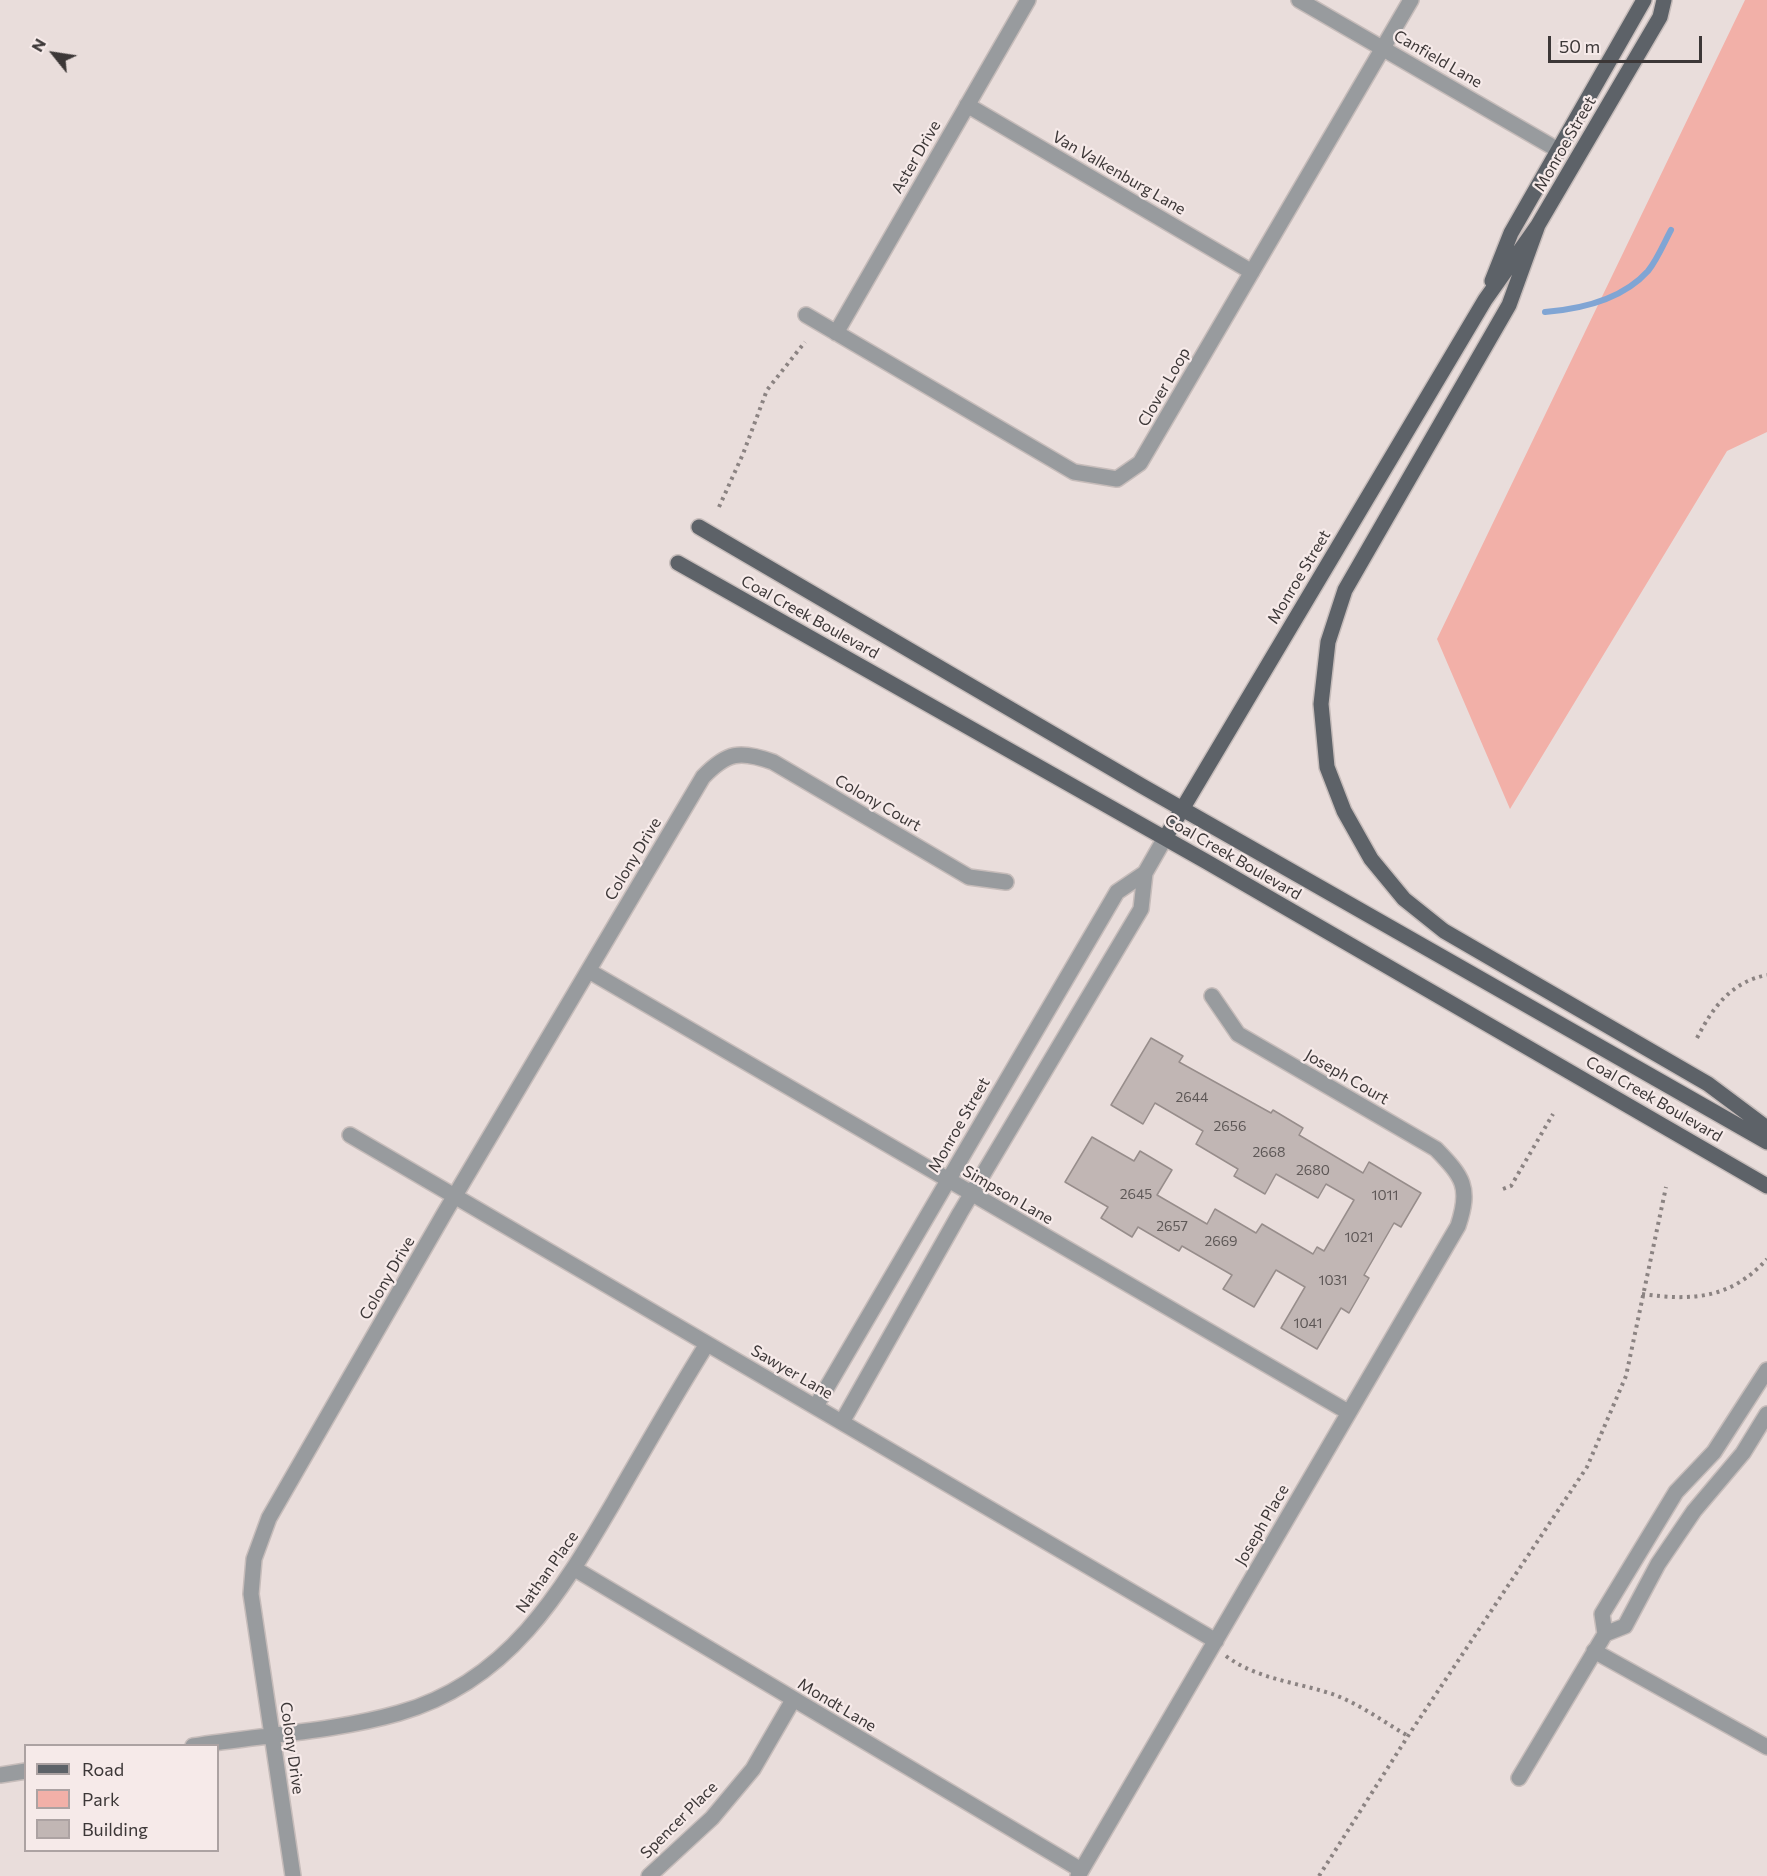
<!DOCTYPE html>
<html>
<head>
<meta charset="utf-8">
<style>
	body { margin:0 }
	#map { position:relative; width:1767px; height:1876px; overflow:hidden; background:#e9dddb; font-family:Commissioner,sans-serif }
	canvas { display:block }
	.legend { position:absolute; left:24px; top:1744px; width:195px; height:108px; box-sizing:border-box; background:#f6eae9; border:2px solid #aca2a2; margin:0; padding:8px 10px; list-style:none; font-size:18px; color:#3c3737 }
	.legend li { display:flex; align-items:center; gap:12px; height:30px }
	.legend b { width:30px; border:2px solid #aca2a2 }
	.north { position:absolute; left:24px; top:24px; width:60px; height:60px; -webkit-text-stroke:4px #f6eae9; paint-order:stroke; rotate:300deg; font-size:16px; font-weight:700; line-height:24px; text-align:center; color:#3c3737 }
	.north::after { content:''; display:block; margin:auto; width:21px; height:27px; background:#3c3737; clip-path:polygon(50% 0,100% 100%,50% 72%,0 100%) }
	.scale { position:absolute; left:1548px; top:36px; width:154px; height:27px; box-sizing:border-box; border:3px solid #3c3737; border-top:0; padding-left:8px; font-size:18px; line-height:21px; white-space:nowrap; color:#3c3737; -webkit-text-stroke:4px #f6eae9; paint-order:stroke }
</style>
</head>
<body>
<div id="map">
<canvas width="1767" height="1876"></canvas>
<ul class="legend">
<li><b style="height:8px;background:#5d6268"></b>Road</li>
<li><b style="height:16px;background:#f2b0a8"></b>Park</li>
<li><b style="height:16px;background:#c1b6b4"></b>Building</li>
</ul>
<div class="north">N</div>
<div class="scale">50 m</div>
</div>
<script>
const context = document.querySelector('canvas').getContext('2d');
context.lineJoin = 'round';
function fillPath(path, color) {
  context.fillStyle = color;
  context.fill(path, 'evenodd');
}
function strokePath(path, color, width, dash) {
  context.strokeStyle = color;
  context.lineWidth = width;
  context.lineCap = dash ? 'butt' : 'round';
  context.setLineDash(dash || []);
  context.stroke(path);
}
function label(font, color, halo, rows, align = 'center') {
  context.font = font + ' Commissioner,sans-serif';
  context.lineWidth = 4.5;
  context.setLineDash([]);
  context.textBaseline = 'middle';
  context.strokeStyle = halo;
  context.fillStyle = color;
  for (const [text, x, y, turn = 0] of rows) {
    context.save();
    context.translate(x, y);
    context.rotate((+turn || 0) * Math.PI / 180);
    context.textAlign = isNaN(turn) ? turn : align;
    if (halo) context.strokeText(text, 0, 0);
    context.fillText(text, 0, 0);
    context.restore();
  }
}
fillPath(new Path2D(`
	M1745 0H1767V432L1727 451 1510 809 1437 639Z`), '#f2b0a8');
strokePath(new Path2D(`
	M1545 312C1582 309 1622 300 1648 271 1657 260 1664 243 1671 230`), '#80a5d4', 6);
const building = new Path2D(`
	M1151 1038 1183 1056 1179 1062 1271 1113 1273 1110 1303 1128 1299 1135 1363 1173 1369 1162 1421 1193 1401 1227 1394 1223 1364 1275 1369 1278 1349 1313 1341 1308 1317 1349 1281 1328 1305 1287 1276 1270 1254 1307 1223 1289 1232 1275 1182 1246 1179 1251 1138 1227 1132 1237 1101 1218 1108 1207 1065 1182 1092 1137 1134 1161 1140 1151 1172 1170 1157 1195 1207 1224 1215 1209 1256 1233 1262 1224 1313 1254 1317 1247 1324 1251 1354 1200 1326 1184 1318 1198 1276 1174 1265 1194 1234 1176 1238 1169 1196 1144 1203 1131 1155 1103 1143 1124 1111 1105Z`);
fillPath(building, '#c1b6b4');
strokePath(building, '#978d8b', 1.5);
const minor = new Path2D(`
	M1299 0 1558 150
	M967 105 1252 272
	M806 315 1074 472 1117 479 1140 463 1411 0
	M836 333 1028 0
	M589 971 1348 1412
	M350 1135 1216 1641
	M816 1406 1117 892 1145 873
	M842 1422 960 1213 1141 909 1145 873 1165 838
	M575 1569 1081 1870
	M1605 1634 1602 1614 1676 1492 1714 1452 1767 1370
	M1594 1651 1767 1747
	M193 1746C261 1735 333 1732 399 1713 509 1682 561 1592 615 1500 645 1448 675 1395 707 1344
	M0 1775 26 1771
	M1519 1778 1605 1634 1625 1626 1658 1564 1694 1511 1743 1453 1767 1414
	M293 1876 251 1594 254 1559 269 1518 444 1214 703 777C727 752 740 750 773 762L969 877 1006 882
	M649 1876 712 1818 753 1769 793 1700
	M1078 1876 1458 1226C1471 1187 1463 1177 1436 1149L1238 1034 1212 996`);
const major = new Path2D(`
	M1538 225 1509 305 1345 590 1328 642 1321 704 1327 767 1344 811 1371 859 1404 899 1444 931 1708 1084 1767 1128
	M1492 281 1511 233 1644 0
	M699 527 1142 786 1767 1142
	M678 563 1207 862 1767 1186
	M1165 838 1485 300 1538 225 1660 17 1664 0`);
strokePath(minor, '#c6bcba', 18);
strokePath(major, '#c6bcba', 18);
strokePath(new Path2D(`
	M719 507 743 454 767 390 805 342
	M1697 1038C1713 1007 1731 982 1767 975
	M1503 1189 1511 1186 1553 1114
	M1642 1294C1692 1301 1731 1299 1767 1259
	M1226 1656C1258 1680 1298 1682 1335 1695 1361 1705 1384 1722 1408 1736
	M1319 1876 1408 1736 1587 1467 1626 1376 1666 1187`), '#8b8382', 4, [3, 4.5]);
strokePath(minor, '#989b9e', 15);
strokePath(major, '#5d6268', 15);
label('14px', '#5d5756', null, [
	["2644",1192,1097],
	["2656",1230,1126],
	["2668",1269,1152],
	["2680",1313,1170],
	["2645",1136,1194],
	["1011",1385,1195],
	["2657",1172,1226],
	["1021",1359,1237],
	["2669",1221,1241],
	["1031",1333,1280],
	["1041",1308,1323]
]);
label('16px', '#3c3737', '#f6eae9', [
	["Canfield Lane",1438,59,30],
	["Monroe Street",1565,144,-60],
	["Aster Drive",916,157,-60],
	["Van Valkenburg Lane",1119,173,30],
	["Clover Loop",1164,387,-60],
	["Monroe Street",1299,577,-59],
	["Coal Creek Boulevard",810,617,29],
	["Colony Court",878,803,30],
	["Coal Creek Boulevard",1233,857,30],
	["Colony Drive",633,859,-59],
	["Joseph Court",1347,1077,30],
	["Coal Creek Boulevard",1654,1099,30],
	["Monroe Street",959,1125,-60],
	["Simpson Lane",1008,1195,30],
	["Colony Drive",387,1278,-60],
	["Sawyer Lane",792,1372,30],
	["Joseph Place",1262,1525,-60],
	["Nathan Place",547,1572,-55],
	["Mondt Lane",837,1705,31],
	["Colony Drive",292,1748,82],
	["Spencer Place",679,1820,-45]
]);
</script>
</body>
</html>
